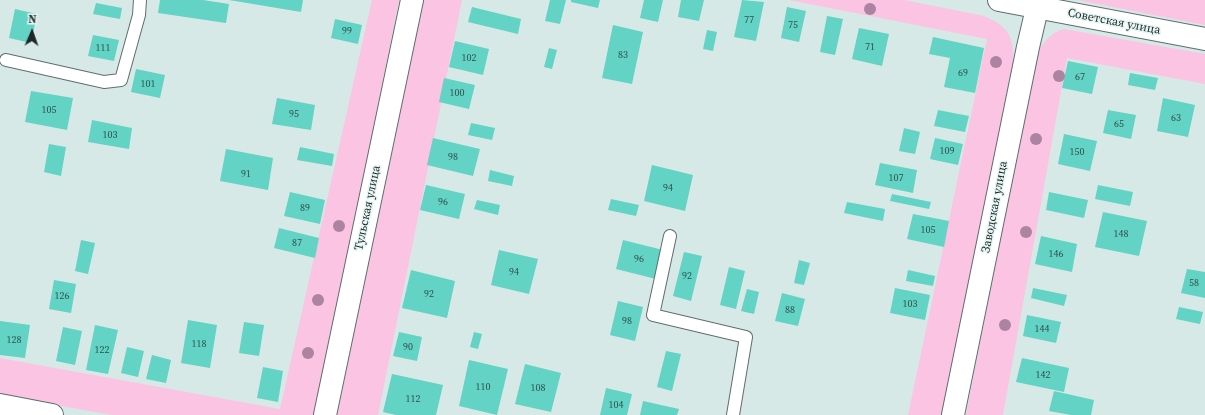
<!DOCTYPE html>
<html>
<head>
<meta charset="utf-8">
<style>
	body { margin:0 }
	#map { position:relative; width:1205px; height:415px; overflow:hidden; background:#d7e9e6; font-family:"Source Serif 4",serif }
	canvas { display:block }
	.north { position:absolute; left:12px; top:12px; width:40px; height:40px; -webkit-text-stroke:3px #e4f6f3; paint-order:stroke; rotate:2deg; font-size:11px; font-weight:700; line-height:16px; text-align:center; color:#1f2625 }
	.north::after { content:''; display:block; margin:auto; width:14px; height:18px; background:#1f2625; clip-path:polygon(50% 0,100% 100%,50% 72%,0 100%) }
</style>
</head>
<body>
<div id="map">
<canvas width="1205" height="415"></canvas>
<div class="north">N</div>
</div>
<script>
const context = document.querySelector('canvas').getContext('2d');
context.lineJoin = 'round';
function fillPath(path, color) {
  context.fillStyle = color;
  context.fill(path, 'evenodd');
}
function strokePath(path, color, width, dash) {
  context.strokeStyle = color;
  context.lineWidth = width;
  context.lineCap = dash ? 'butt' : 'round';
  context.setLineDash(dash || []);
  context.stroke(path);
}
function label(font, color, halo, rows, align = 'center') {
  context.font = font + ' "Source Serif 4",serif';
  context.lineWidth = 3;
  context.setLineDash([]);
  context.textBaseline = 'middle';
  context.strokeStyle = halo;
  context.fillStyle = color;
  for (const [text, x, y, turn = 0] of rows) {
    context.save();
    context.translate(x, y);
    context.rotate((+turn || 0) * Math.PI / 180);
    context.textAlign = isNaN(turn) ? turn : align;
    if (halo) context.strokeText(text, 0, 0);
    context.fillText(text, 0, 0);
    context.restore();
  }
}
fillPath(new Path2D(`
	M372 0H399L316 415H112L0 395V358L280 409Z
	M422 0H462L378 415H337Z
	M789 0H904L984 16C1010 26 1015 40 1013 66L943 415H908L987 39Z
	M1079 0H1205V25L1082 1Z
	M1064 29 1205 54V84L1067 58 1003 415H966L1036 53C1044 43 1051 32 1064 29Z`), '#fac4e2');
fillPath(new Path2D(`
	M160 0H203L229 4 226 23 158 13Z
	M229 0H303L301 12Z
	M550 0H566L560 24 545 21Z
	M571 0H600L598 8 571 2Z
	M644 0H663L658 22 640 18Z
	M681 0H704L699 21 678 17Z
	M742 0 764 2 756 41 734 37Z
	M96 3 122 8 120 19 93 14Z
	M472 7 521 19 518 34 468 22Z
	M787 7 806 11 799 42 781 38Z
	M15 9 37 14 31 43 9 38Z
	M827 16 843 19 835 55 820 52Z
	M335 19 362 25 358 44 331 38Z
	M613 25 643 32 632 84 602 78Z
	M859 28 889 34 882 66 852 59Z
	M707 30 717 32 713 51 703 49Z
	M93 35 119 40 114 61 88 56Z
	M933 37 984 48 975 93 944 87 950 58 929 54Z
	M455 41 489 49 483 75 449 67Z
	M549 48 557 50 552 69 544 67Z
	M1068 61 1098 67 1092 94 1062 88Z
	M136 69 165 75 160 98 131 92Z
	M1130 73 1158 78 1155 90 1128 85Z
	M444 78 475 85 469 109 439 102Z
	M31 91 73 98 67 130 25 122Z
	M277 98 315 105 311 130 272 124Z
	M1163 98 1195 105 1188 137 1157 131Z
	M938 110 969 116 965 132 934 126Z
	M1108 110 1136 115 1131 139 1103 133Z
	M92 120 132 128 129 149 88 142Z
	M471 123 495 128 492 140 468 135Z
	M904 128 920 132 915 154 899 151Z
	M1064 134 1097 141 1090 171 1058 164Z
	M433 138 480 149 473 176 427 165Z
	M935 138 963 144 958 165 930 159Z
	M49 144 66 147 61 176 44 172Z
	M300 147 334 154 332 166 297 160Z
	M226 149 273 158 268 190 220 181Z
	M880 163 917 170 913 193 875 185Z
	M652 165 693 175 685 211 644 201Z
	M490 170 514 176 512 186 488 181Z
	M426 185 465 194 459 219 420 210Z
	M1098 185 1133 192 1130 206 1095 199Z
	M290 192 325 200 320 224 284 216Z
	M1049 192 1088 200 1084 218 1046 210Z
	M892 194 931 202 929 209 890 201Z
	M611 199 639 205 636 216 608 210Z
	M477 200 500 205 498 215 474 209Z
	M847 202 885 209 883 221 844 213Z
	M1103 212 1147 221 1139 256 1095 247Z
	M913 214 949 221 944 247 907 239Z
	M279 228 319 238 315 258 274 248Z
	M1041 236 1077 244 1072 272 1035 264Z
	M81 240 95 243 88 274 75 271Z
	M623 240 663 250 656 279 616 269Z
	M499 250 538 259 529 294 491 285Z
	M684 252 702 256 691 301 673 296Z
	M799 260 810 263 804 285 794 283Z
	M729 267 745 271 736 309 720 305Z
	M1187 269 1205 272V298L1181 293Z
	M411 270 455 281 447 318 402 308Z
	M908 270 935 276 933 286 906 281Z
	M54 280 76 284 71 313 49 309Z
	M895 288 930 295 925 320 890 313Z
	M1033 288 1067 295 1064 306 1031 298Z
	M747 289 759 292 754 314 741 311Z
	M782 293 805 299 798 326 775 321Z
	M618 301 643 307 635 341 610 335Z
	M1179 307 1203 312 1200 324 1176 319Z
	M1027 315 1061 322 1056 343 1023 336Z
	M188 320 217 325 210 368 181 363Z
	M0 321 30 325 25 358 0 355Z
	M244 322 264 325 259 356 239 353Z
	M95 325 118 330 108 374 86 370Z
	M63 327 82 331 75 365 56 361Z
	M399 332 422 337 417 361 393 356Z
	M474 332 482 334 478 349 470 347Z
	M127 347 144 351 138 377 121 373Z
	M666 351 681 354 672 391 657 387Z
	M152 355 171 360 166 383 146 379Z
	M1022 358 1069 368 1064 392 1016 382Z
	M469 360 508 369 497 415 459 406Z
	M525 364 561 373 551 412 515 404Z
	M263 367 283 371 278 402 257 398Z
	M392 374 443 385 436 415H396L383 412Z
	M606 388 632 394 627 415H600Z
	M1054 391 1094 400 1091 415H1071L1049 411Z
	M643 401 679 409 677 415H640Z`), '#62d3c4');
const lane = new Path2D(`
	M6 60 104 82 121 80 139 15 140 0
	M670 236 653 315 746 337 733 415`);
const street = new Path2D(`
	M0 405 52 415
	M325 415 412 0`);
const secondary = new Path2D(`
	M999 0 1205 39
	M953 415 1028 47 1039 0`);
strokePath(lane, '#5e6e6c', 14);
strokePath(street, '#5e6e6c', 24);
strokePath(secondary, '#5e6e6c', 24);
strokePath(lane, '#fff', 12);
strokePath(street, '#fff', 22);
strokePath(secondary, '#fff', 22);
context.fillStyle = '#ac84a1';
for (const [x, y] of [
	[870,9],
	[996,62],
	[1059,76],
	[1036,139],
	[339,226],
	[1026,232],
	[318,300],
	[1005,325],
	[308,353]
]) {
  context.beginPath();
  context.arc(x, y, 6, 0, 2 * Math.PI);
  context.fill();
}
label('10px', '#30514d', null, [
	["77",749,20],
	["75",793,25],
	["99",347,31],
	["71",870,47],
	["111",103,48],
	["83",623,55],
	["102",469,58],
	["69",963,73],
	["67",1080,77],
	["101",148,84],
	["100",457,93],
	["105",49,110],
	["95",294,114],
	["63",1176,118],
	["65",1119,124],
	["103",110,135],
	["109",947,151],
	["150",1077,152],
	["98",453,157],
	["91",246,174],
	["107",896,178],
	["94",668,188],
	["96",443,202],
	["89",305,208],
	["105",928,230],
	["148",1121,234],
	["87",297,243],
	["146",1056,254],
	["96",639,259],
	["94",514,272],
	["92",687,276],
	["58",1194,283],
	["92",429,294],
	["126",62,296],
	["103",910,304],
	["88",790,310],
	["98",627,321],
	["144",1042,329],
	["128",14,340],
	["118",199,344],
	["90",408,347],
	["122",102,350],
	["142",1043,375],
	["110",483,387],
	["108",538,388],
	["112",413,399],
	["104",616,405]
]);
label('12px', '#1f2625', '#e4f6f3', [
	["Советская улица",1114,22,11],
	["Заводская улица",995,207,-79],
	["Тульская улица",368,208,-78]
]);
</script>
</body>
</html>
